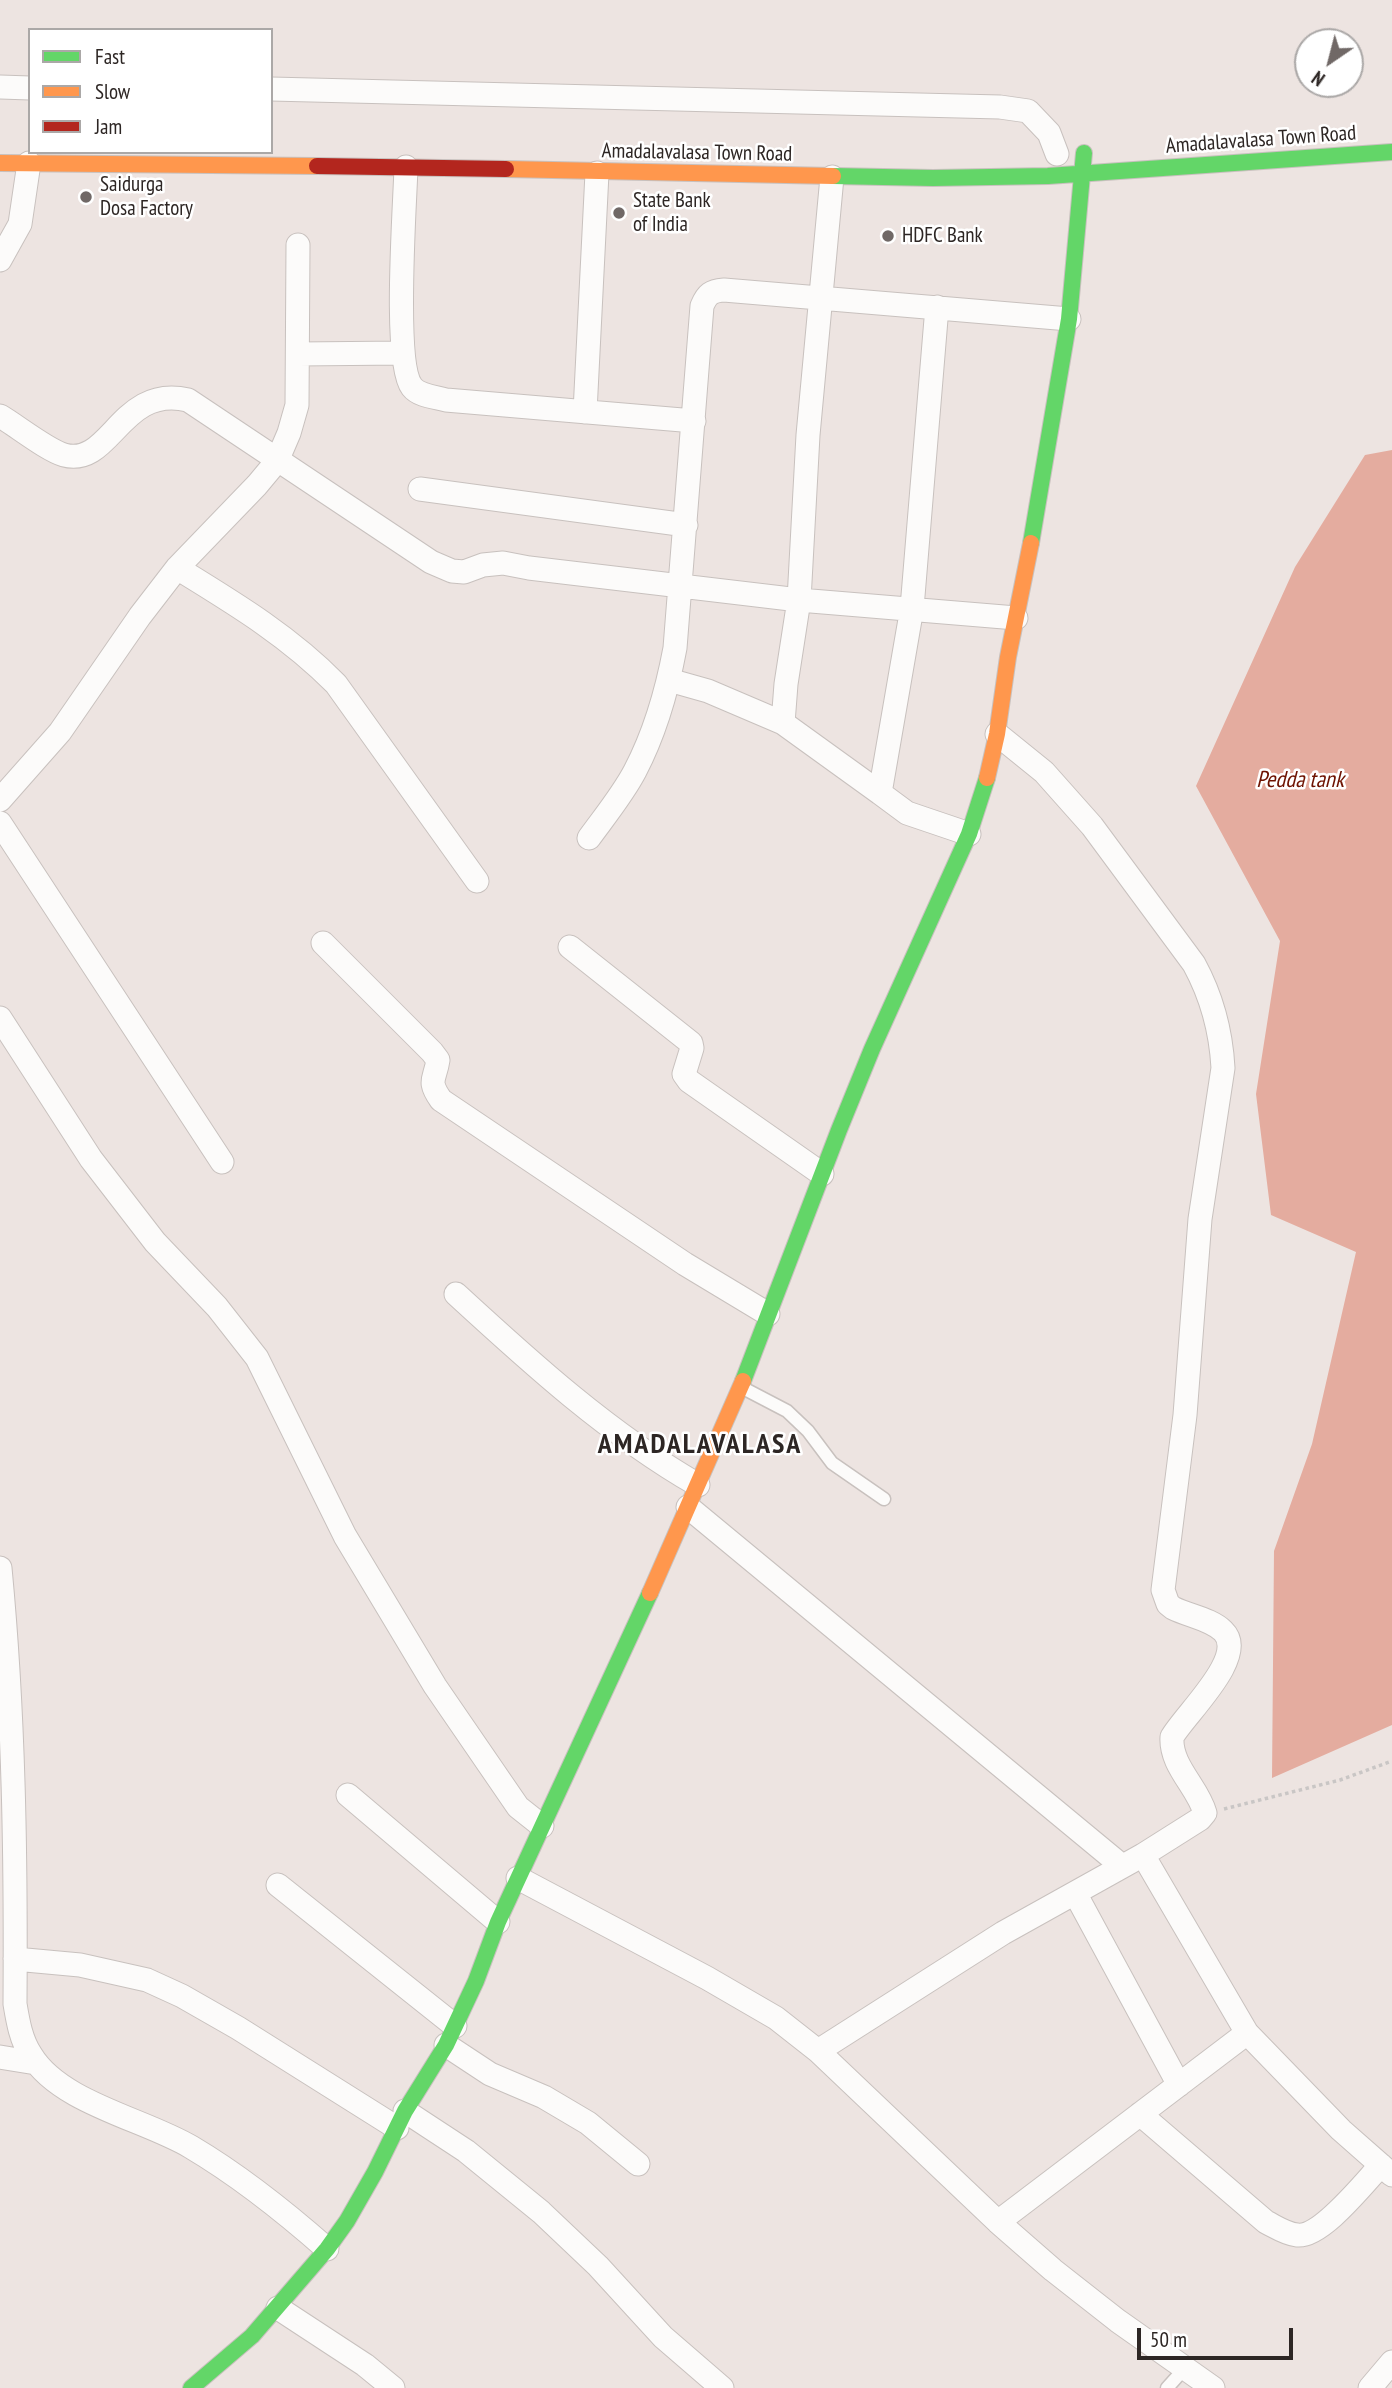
<!DOCTYPE html>
<html>
<head>
<meta charset="utf-8">
<style>
	body { margin:0 }
	#map { position:relative; width:1392px; height:2388px; overflow:hidden; background:#ede4e1; font-family:"PT Sans Narrow",sans-serif }
	canvas { display:block }
	.legend { position:absolute; left:28px; top:28px; width:245px; height:126px; box-sizing:border-box; background:#fff; border:2px solid #aba8a7; margin:0; padding:9px 12px; list-style:none; font-size:21px; color:#2d2624 }
	.legend li { display:flex; align-items:center; gap:14px; height:35px }
	.legend b { width:35px; border:2px solid #aba8a7 }
	.north { position:absolute; left:1294px; top:28px; width:70px; height:70px; box-sizing:border-box; background:#fff; border:2px solid #aba8a7; border-radius:50%; rotate:215deg; font-size:19px; font-weight:700; line-height:28px; text-align:center; color:#2d2624 }
	.north::after { content:''; display:block; margin:auto; width:24px; height:32px; background:#706866; clip-path:polygon(50% 0,100% 100%,50% 72%,0 100%) }
	.scale { position:absolute; left:1137px; top:2328px; width:156px; height:32px; box-sizing:border-box; border:4px solid #2d2624; border-top:0; padding-left:9px; font-size:21px; line-height:24px; white-space:nowrap; color:#2d2624; -webkit-text-stroke:5px #fff; paint-order:stroke }
</style>
</head>
<body>
<div id="map">
<canvas width="1392" height="2388"></canvas>
<ul class="legend">
<li><b style="height:9px;background:#63d668"></b>Fast</li>
<li><b style="height:9px;background:#ff974d"></b>Slow</li>
<li><b style="height:9px;background:#b3261e"></b>Jam</li>
</ul>
<div class="north">N</div>
<div class="scale">50 m</div>
</div>
<script>
const context = document.querySelector('canvas').getContext('2d');
context.lineJoin = 'round';
function fillPath(path, color) {
  context.fillStyle = color;
  context.fill(path, 'evenodd');
}
function strokePath(path, color, width, dash) {
  context.strokeStyle = color;
  context.lineWidth = width;
  context.lineCap = dash ? 'butt' : 'round';
  context.setLineDash(dash || []);
  context.stroke(path);
}
function label(font, color, halo, rows, align = 'center') {
  context.font = font + ' "PT Sans Narrow",sans-serif';
  context.lineWidth = 5;
  context.setLineDash([]);
  context.textBaseline = 'middle';
  context.strokeStyle = halo;
  context.fillStyle = color;
  for (const [text, x, y, turn = 0] of rows) {
    context.save();
    context.translate(x, y);
    context.rotate((+turn || 0) * Math.PI / 180);
    context.textAlign = isNaN(turn) ? turn : align;
    if (halo) context.strokeText(text, 0, 0);
    context.fillText(text, 0, 0);
    context.restore();
  }
}
fillPath(new Path2D(`
	M1392 450V1725L1272 1778 1274 1551 1312 1444 1356 1252 1271 1215 1256 1094 1280 941 1196 786 1295 567 1365 455Z`), '#e4ac9f');
const lane = new Path2D(`
	M741 1387 787 1411 808 1431 832 1463 884 1499
	M1167 2388 1185 2368`);
const street = new Path2D(`
	M0 87 30 88
	M271 89 1000 107 1028 111 1049 133 1057 154
	M406 167C405 205 393 363 412 387 419 396 435 397 446 400L694 421
	M0 260 20 224 29 163
	M937 307 912 608 880 793 907 813 969 834
	M298 354 403 353
	M585 412 597 173
	M0 416C17 426 47 450 64 455 111 468 120 384 188 400L431 562 452 571 464 572 483 565 503 563 529 568 799 600 1016 618
	M420 489 686 525
	M177 568C234 603 289 636 336 684L477 881
	M669 680 708 691 783 723 880 793
	M783 723 786 684 799 600 808 435 832 177
	M0 800 60 732 140 616 177 568 257 485 277 461 289 433 297 405 298 245
	M0 823 222 1162
	M589 838C605 816 623 794 635 771 656 731 667 691 675 648L702 306C707 294 711 291 724 290L1069 319
	M323 943 432 1052 438 1060C435 1080 427 1080 441 1100L685 1264 768 1314
	M570 947 691 1043 692 1048 684 1074 689 1081 822 1174
	M0 1018 91 1159 155 1242 217 1307 257 1358 345 1536 435 1686 518 1807 542 1826
	M456 1294C531 1363 609 1434 698 1485
	M688 1507 1122 1866
	M0 1568C14 1714 16 1859 15 2004 18 2022 21 2040 31 2055 60 2103 144 2119 191 2147 240 2176 285 2212 327 2249
	M348 1795 498 1922
	M1143 1855 1247 2033 1341 2130 1392 2175
	M518 1878 707 1978 776 2018 818 2051 998 2222 1053 2270 1118 2321 1213 2388
	M278 1885 455 2026
	M1075 1893 1179 2085
	M15 1959 80 1965 147 1980 182 1996 238 2028 397 2128
	M446 2045 490 2074 544 2097 588 2123 638 2164
	M818 2051 1003 1933 1143 1855 1200 1819 1205 1813C1198 1787 1170 1766 1172 1737 1185 1714 1249 1656 1223 1631 1211 1619 1189 1616 1173 1608L1168 1604 1163 1590 1185 1415 1200 1219 1223 1068C1221 1031 1212 997 1194 964L1092 826 1044 772 997 734
	M0 2057 36 2063
	M405 2111 466 2151 541 2212 598 2266 663 2337 722 2388
	M1140 2114 1266 2222C1276 2227 1286 2234 1297 2235 1321 2238 1364 2183 1381 2165
	M998 2222 1247 2033
	M278 2308 365 2365 393 2388
	M1370 2388 1392 2362`);
const fast = new Path2D(`
	M833 176 933 178 1048 176 1392 152
	M1031 543 1069 319 1084 153
	M743 1381 839 1130 872 1049 969 834 987 778
	M191 2388 252 2336 327 2249 347 2221 375 2172 405 2111 446 2045 476 1981 498 1922 650 1593`);
const slow = new Path2D(`
	M0 163 317 166
	M506 169 833 176
	M987 778 997 734 1008 657 1031 543
	M650 1593 743 1381`);
const jam = new Path2D(`
	M317 166 506 169`);
strokePath(lane, '#c8c1be', 15);
strokePath(street, '#c8c1be', 25);
strokePath(fast, '#c8c1be', 18);
strokePath(slow, '#c8c1be', 18);
strokePath(jam, '#c8c1be', 18);
strokePath(new Path2D(`
	M1224 1809 1340 1780 1392 1761`), '#c9c6c5', 3.5, [3.5, 3.5]);
strokePath(lane, '#fcfbfa', 12);
strokePath(street, '#fcfbfa', 23);
strokePath(fast, '#63d668', 16);
strokePath(slow, '#ff974d', 16);
strokePath(jam, '#b3261e', 16);
for (const [x, y, r, color] of [
	[86,197,7,"#706866"],
	[619,213,7,"#706866"],
	[888,236,7,"#706866"]
]) {
  const dot = new Path2D();
  dot.arc(x, y, r, 0, 2 * Math.PI);
  context.fillStyle = color;
  context.fill(dot);
  strokePath(dot, '#fff', 2.5);
}
label('21px', '#2d2624', '#fff', [
	["Amadalavalasa Town Road",1261,140,-4],
	["Amadalavalasa Town Road",697,153,1]
]);
label('21px', '#2d2624', '#fff', [
	["Saidurga",100,185],
	["Dosa Factory",100,209],
	["State Bank",633,201],
	["of India",633,225],
	["HDFC Bank",902,236]
], 'left');
label('italic 23px', '#6e1302', '#fff', [
	["Pedda tank",1300,780]
]);
context.letterSpacing = '2px';
label('bold 28px', '#2d2624', '#fff', [
	["AMADALAVALASA",700,1445]
]);
context.letterSpacing = '0px';
</script>
</body>
</html>
